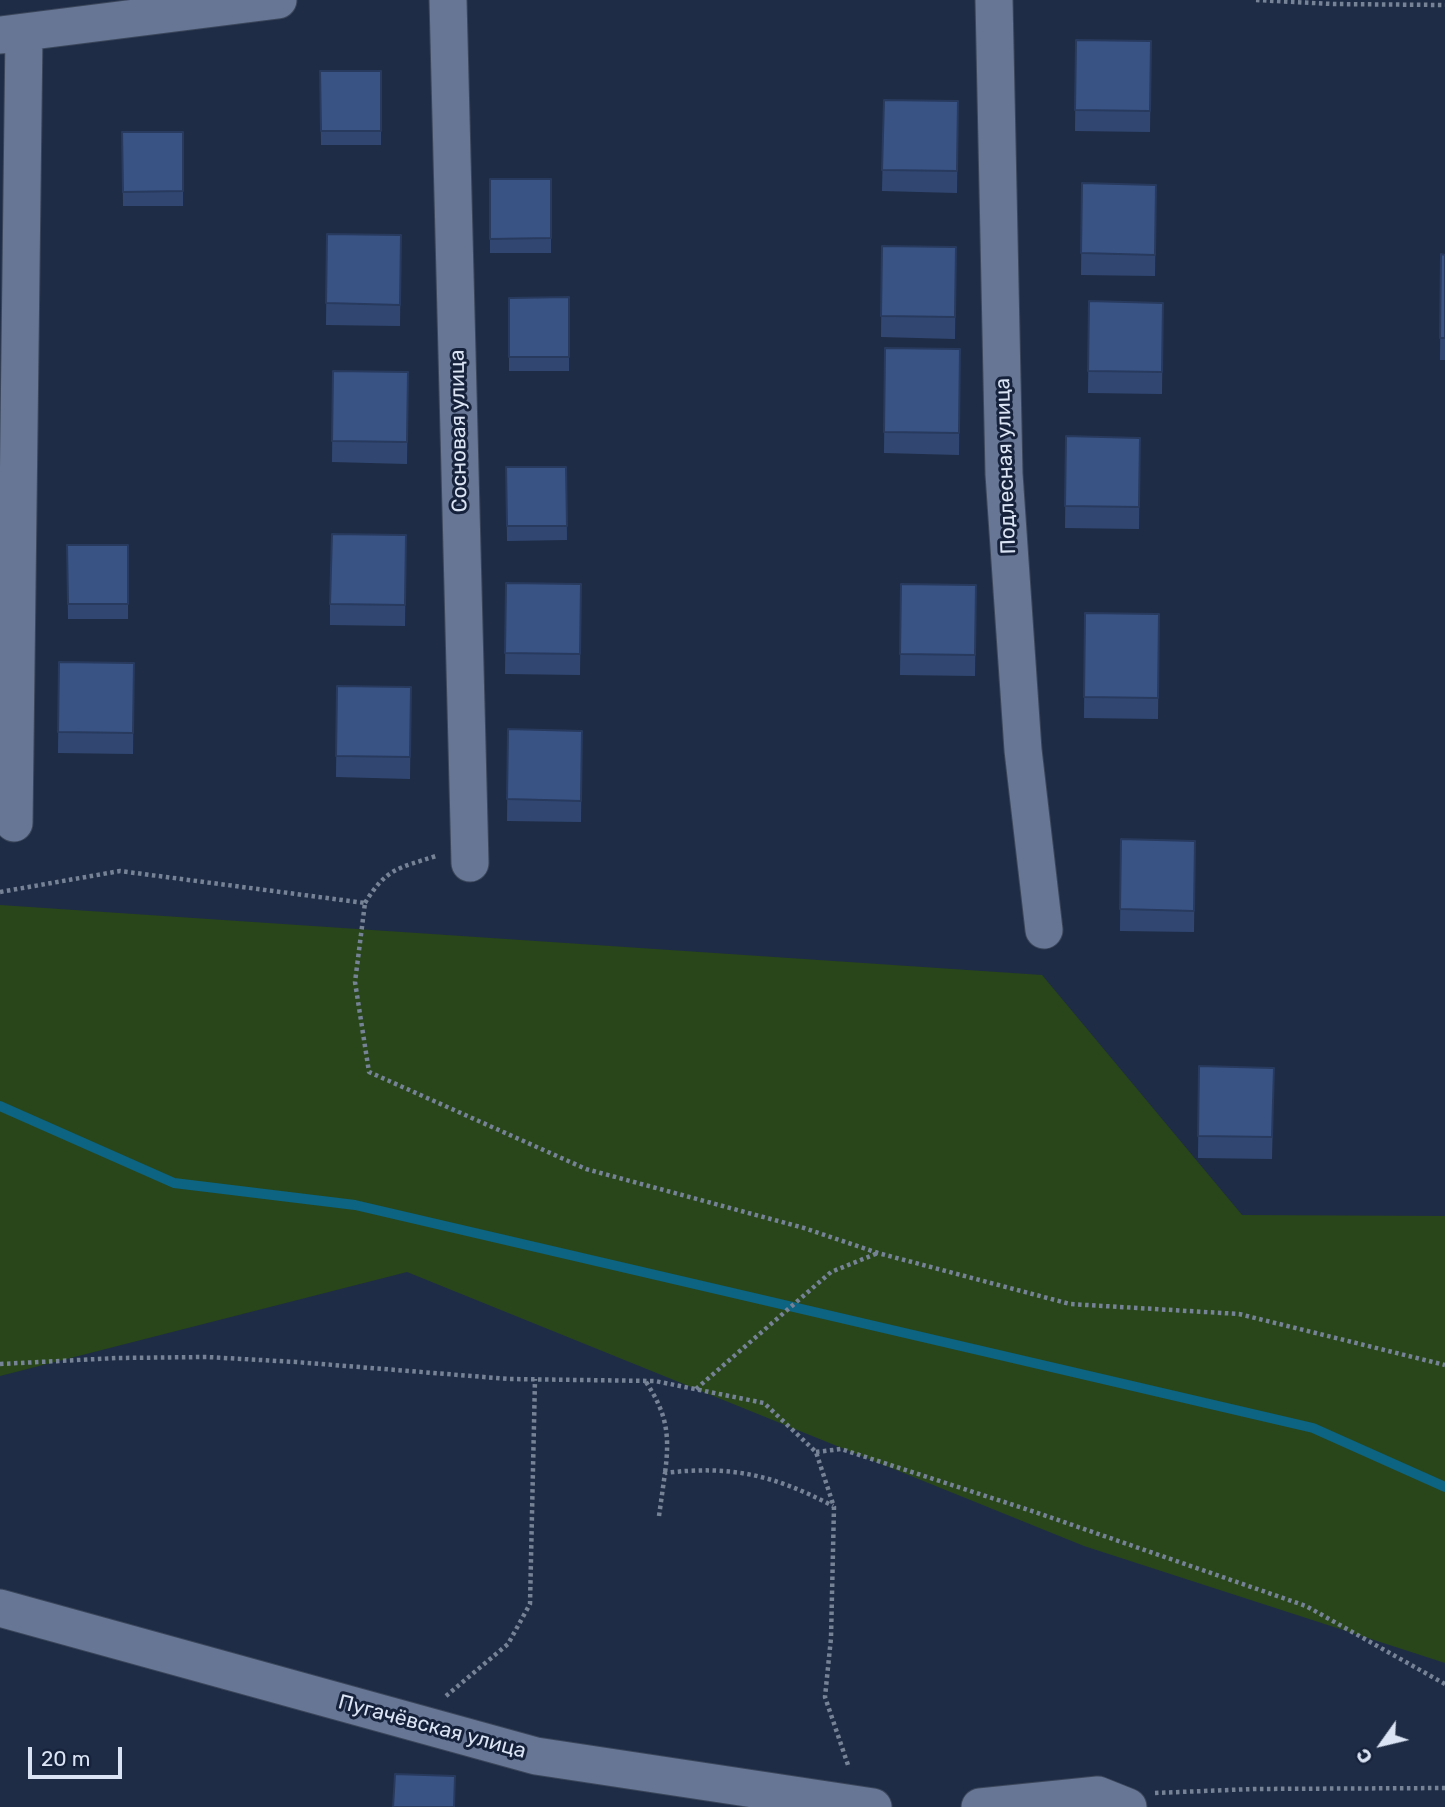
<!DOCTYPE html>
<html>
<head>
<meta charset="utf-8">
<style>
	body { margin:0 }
	#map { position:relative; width:1445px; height:1807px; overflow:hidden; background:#1f2c45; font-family:Rubik,sans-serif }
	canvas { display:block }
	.north { position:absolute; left:1347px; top:1709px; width:70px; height:70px; -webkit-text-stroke:5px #16223b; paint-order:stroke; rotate:236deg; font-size:19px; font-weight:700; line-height:28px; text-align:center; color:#dae4f4 }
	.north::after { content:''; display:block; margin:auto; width:24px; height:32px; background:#dae4f4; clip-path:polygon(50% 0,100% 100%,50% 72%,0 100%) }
	.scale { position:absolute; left:28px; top:1747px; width:94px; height:32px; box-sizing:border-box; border:4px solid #dae4f4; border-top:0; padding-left:9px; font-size:21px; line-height:24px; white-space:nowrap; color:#dae4f4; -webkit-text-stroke:5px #16223b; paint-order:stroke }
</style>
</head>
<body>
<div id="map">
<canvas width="1445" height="1807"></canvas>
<div class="north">С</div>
<div class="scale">20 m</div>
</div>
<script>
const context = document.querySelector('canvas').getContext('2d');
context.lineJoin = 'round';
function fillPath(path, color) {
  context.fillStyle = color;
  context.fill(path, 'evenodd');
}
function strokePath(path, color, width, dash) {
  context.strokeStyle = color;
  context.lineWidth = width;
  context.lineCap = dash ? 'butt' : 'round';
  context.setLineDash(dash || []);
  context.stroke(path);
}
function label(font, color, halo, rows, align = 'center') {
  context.font = font + ' Rubik,sans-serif';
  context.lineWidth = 6;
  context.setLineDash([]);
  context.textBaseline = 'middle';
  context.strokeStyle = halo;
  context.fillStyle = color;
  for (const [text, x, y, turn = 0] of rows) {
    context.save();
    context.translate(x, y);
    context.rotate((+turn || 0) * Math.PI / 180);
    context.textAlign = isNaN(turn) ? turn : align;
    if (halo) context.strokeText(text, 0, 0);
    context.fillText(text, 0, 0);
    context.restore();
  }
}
fillPath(new Path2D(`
	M0 905 1042 975 1242 1215 1445 1216V1663L1084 1546 407 1272 0 1376Z`), '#28461a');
strokePath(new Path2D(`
	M0 1106 174 1183 355 1205 1313 1428 1445 1487`), '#0c6382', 10);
const minor = new Path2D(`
	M448 0 470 863
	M994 0 1004 474 1023 750 1044 930
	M1 35 278 0
	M14 823 24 33
	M0 1608 536 1756 873 1807
	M980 1807 1098 1795 1128 1807`);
strokePath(minor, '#3a465b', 39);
strokePath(new Path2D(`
	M1256 0 1332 4 1445 5
	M0 892 120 871 365 903 355 982 369 1072 586 1169 804 1228 878 1253 1070 1304 1239 1314 1445 1365
	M365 903C386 868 399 868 436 856
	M0 1364 117 1358 207 1357 296 1362 509 1379 655 1381 764 1403 816 1452 834 1507 831 1638 825 1697 849 1768
	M646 1382C667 1414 670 1435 665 1473
	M696 1389 831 1272 878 1253
	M816 1452 841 1449 1035 1512 1306 1606 1445 1684
	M659 1516 665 1473C731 1465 774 1475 833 1506
	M446 1696 508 1644 530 1604 535 1379
	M1155 1793 1253 1789 1445 1788`), '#768296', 4.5, [3.5, 3.5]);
strokePath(minor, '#677694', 37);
fillPath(new Path2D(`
	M1076 40 1151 41 1150 132 1075 131Z
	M320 71H381V145H321Z
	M884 100 958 101 957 193 882 191Z
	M122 132H183V206H123Z
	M490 179H551V253H490Z
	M1082 183 1156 185 1155 276 1081 275Z
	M327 234 401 235 400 326 326 325Z
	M882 246 956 247 955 339 881 337Z
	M1441 254 1445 255V360H1440Z
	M569 297V371H509V298Z
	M1089 301 1163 303 1162 394 1088 393Z
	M885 348 960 349 959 455 884 453Z
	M333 371 408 372 407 464 332 462Z
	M1066 436 1140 438 1139 529 1065 528Z
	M506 467H566L567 540 507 541Z
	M406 535 405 626 330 625V604Z
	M67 545H128V619H68Z
	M506 583 581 584 580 675 505 674Z
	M901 584 976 585 975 676 900 675Z
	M1085 613 1159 614 1158 719 1084 718Z
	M59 662 134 663 133 754 58 753Z
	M337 686 411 687 410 779 336 777Z
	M508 729 582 731 581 822 507 821Z
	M1121 839 1195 841 1194 932 1120 931Z
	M1199 1066 1274 1068 1272 1159 1198 1158Z`), '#314772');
const building = new Path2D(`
	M1076 40 1151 41 1150 111 1075 110Z
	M320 71H381V131H321Z
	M884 100 958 101 957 171 882 170Z
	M122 132H183V191L123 192Z
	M490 179H551V238L490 239Z
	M1082 183 1156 185 1155 255 1081 253Z
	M327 234 401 235 400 305 326 303Z
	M882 246 956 247 955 317 881 316Z
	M1441 254 1445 255V338H1440Z
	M569 297V357H509V298Z
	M1089 301 1163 303 1162 372 1088 371Z
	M885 348 960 349 959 433 884 432Z
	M333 371 408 372 407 442 332 441Z
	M1066 436 1140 438 1139 507 1065 506Z
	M506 467H566L567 526H507Z
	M332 534 406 535 405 605 330 604Z
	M67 545H128V604H68Z
	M506 583 581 584 580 654 505 653Z
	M901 584 976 585 975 655 900 654Z
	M1085 613 1159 614 1158 698 1084 697Z
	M59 662 134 663 133 733 58 732Z
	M337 686 411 687 410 757 336 756Z
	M508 729 582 731 581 801 507 799Z
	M1121 839 1195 841 1194 911 1120 909Z
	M1199 1066 1274 1068 1272 1137 1198 1136Z
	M395 1774 455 1776 454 1807H393Z`);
fillPath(building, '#395385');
strokePath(building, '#283a5d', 2);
label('21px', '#dae4f4', '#16223b', [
	["Сосновая улица",459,431,-91],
	["Подлесная улица",1006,466,-92],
	["Пугачёвская улица",432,1727,15]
]);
</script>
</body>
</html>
